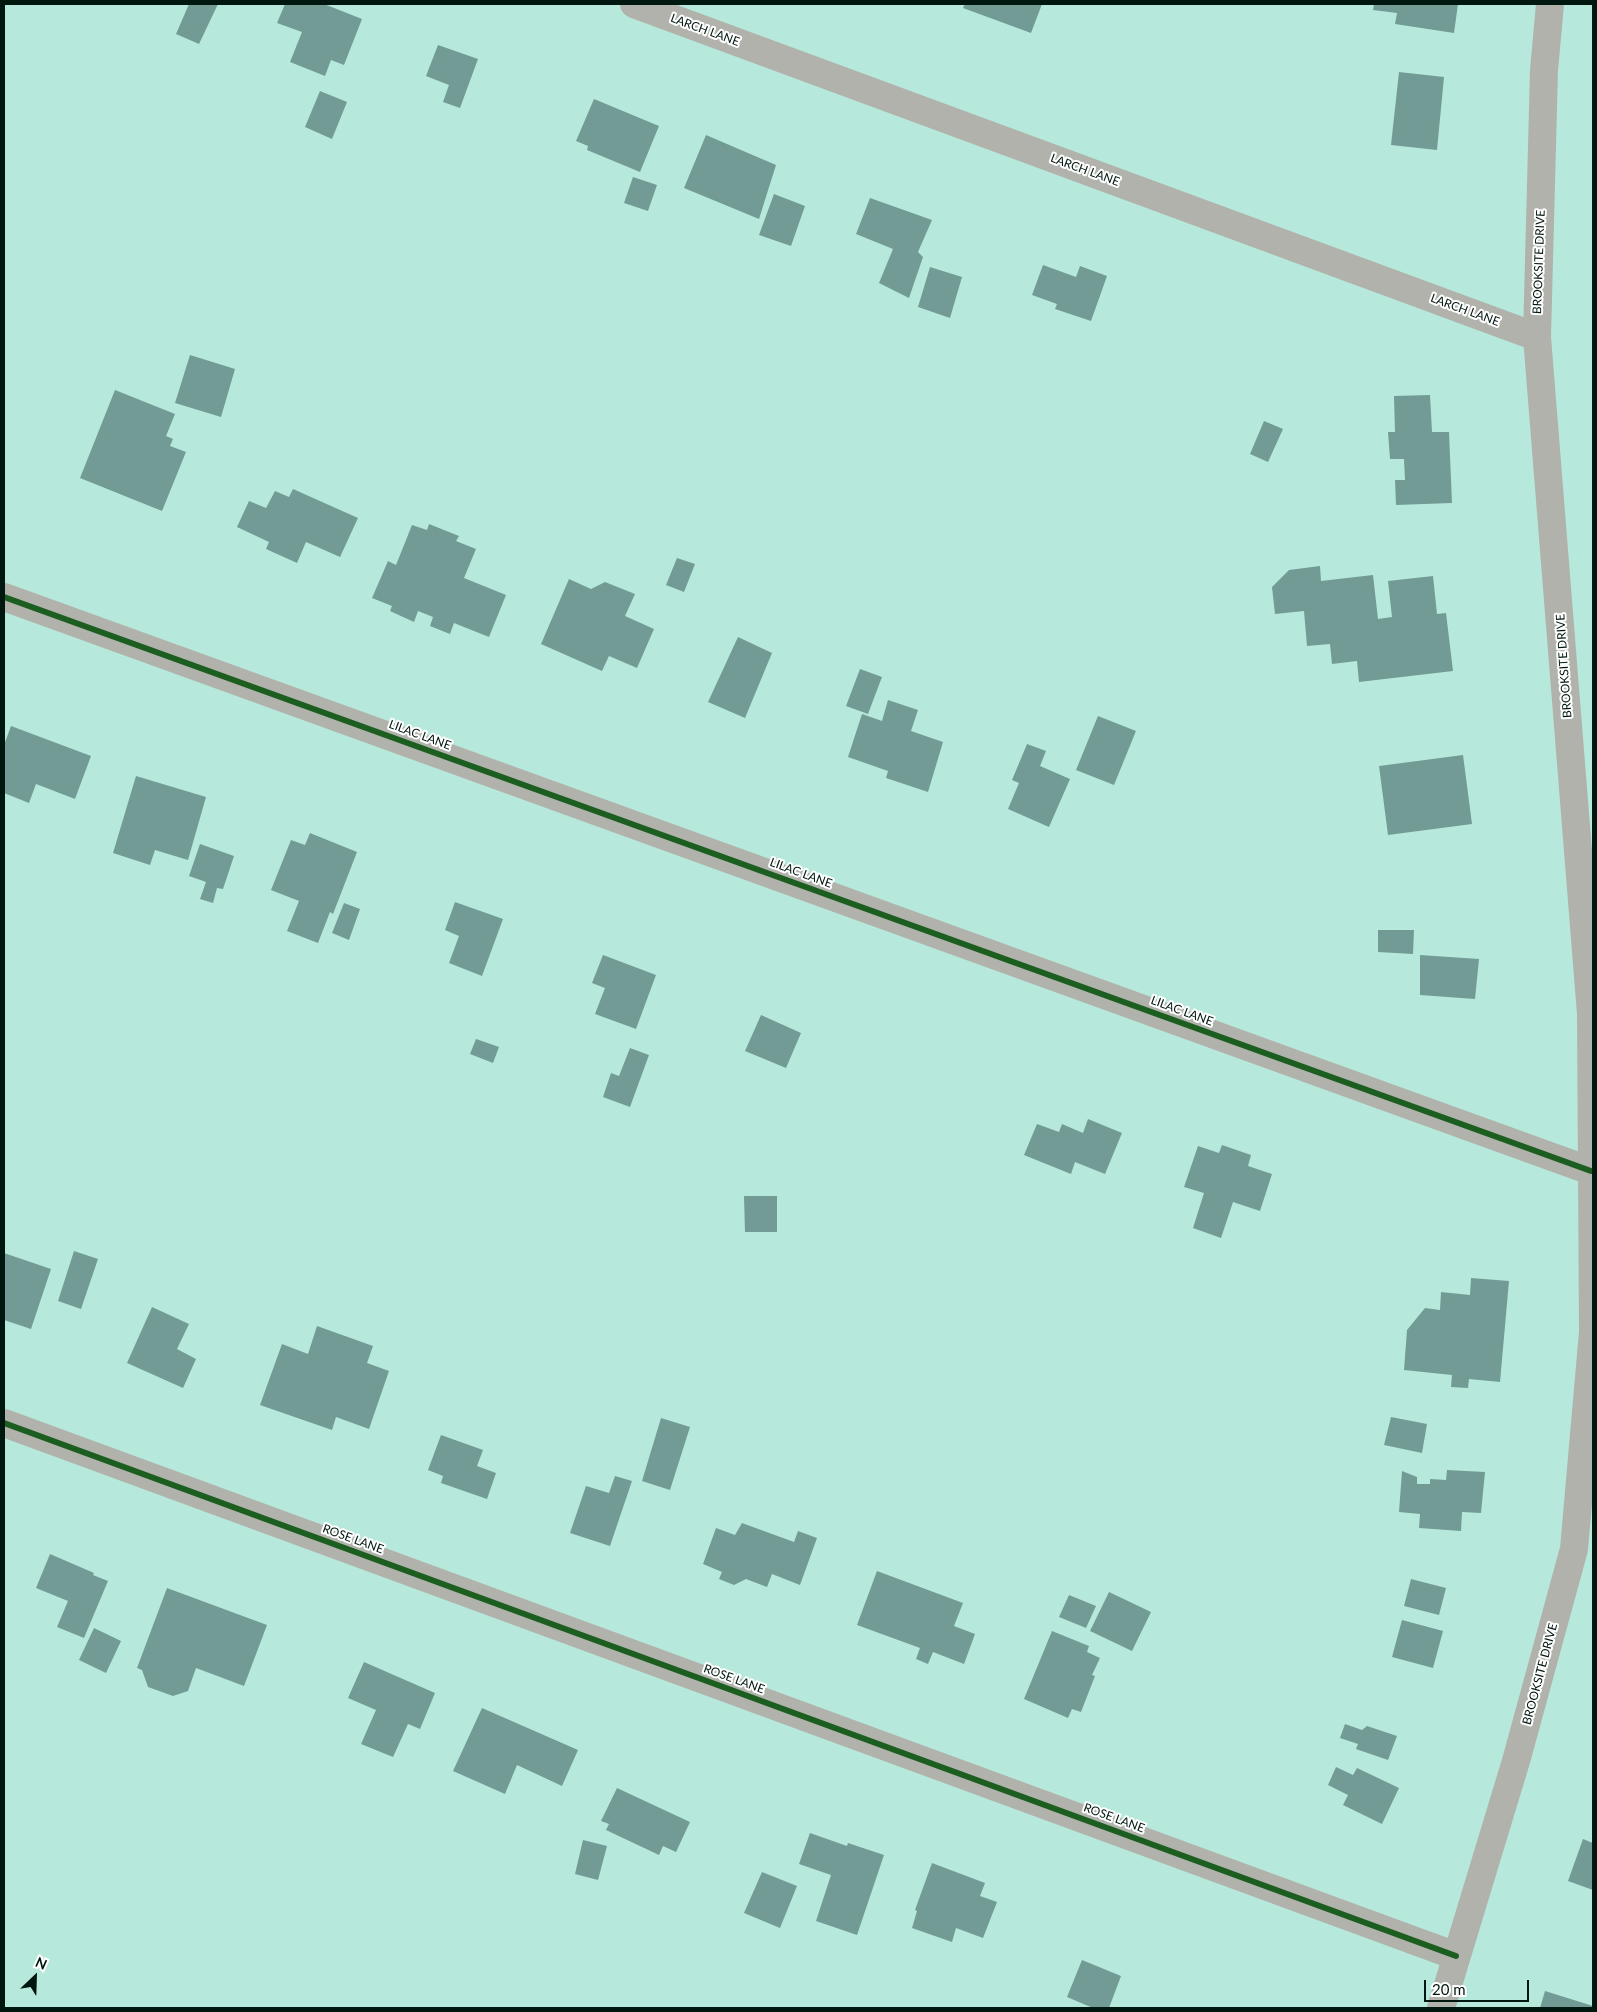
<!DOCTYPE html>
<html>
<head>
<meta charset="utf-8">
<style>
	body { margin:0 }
	#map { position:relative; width:1597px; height:2012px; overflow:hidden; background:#b6e9db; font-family:Lato,sans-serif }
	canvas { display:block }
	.frame { position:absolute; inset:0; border:5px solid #001710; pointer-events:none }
	.north { position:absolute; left:10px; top:1952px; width:50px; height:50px; -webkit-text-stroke:4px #fff; paint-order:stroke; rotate:24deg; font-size:14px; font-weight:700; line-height:20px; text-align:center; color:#001710 }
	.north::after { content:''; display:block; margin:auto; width:18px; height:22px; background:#001710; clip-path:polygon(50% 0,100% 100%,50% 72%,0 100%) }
	.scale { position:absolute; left:1424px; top:1980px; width:105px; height:22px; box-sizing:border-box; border:2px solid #001710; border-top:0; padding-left:6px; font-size:15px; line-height:18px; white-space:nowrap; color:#001710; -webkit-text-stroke:4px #fff; paint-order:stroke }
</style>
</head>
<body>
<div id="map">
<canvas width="1597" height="2012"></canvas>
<div class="frame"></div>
<div class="north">N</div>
<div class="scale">20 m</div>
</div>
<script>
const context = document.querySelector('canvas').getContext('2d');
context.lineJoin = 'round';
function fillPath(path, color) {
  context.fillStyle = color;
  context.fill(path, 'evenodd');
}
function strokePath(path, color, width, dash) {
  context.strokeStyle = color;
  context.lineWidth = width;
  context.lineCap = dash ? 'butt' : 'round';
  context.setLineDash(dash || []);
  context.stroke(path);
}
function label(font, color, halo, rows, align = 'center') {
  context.font = font + ' Lato,sans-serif';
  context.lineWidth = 4;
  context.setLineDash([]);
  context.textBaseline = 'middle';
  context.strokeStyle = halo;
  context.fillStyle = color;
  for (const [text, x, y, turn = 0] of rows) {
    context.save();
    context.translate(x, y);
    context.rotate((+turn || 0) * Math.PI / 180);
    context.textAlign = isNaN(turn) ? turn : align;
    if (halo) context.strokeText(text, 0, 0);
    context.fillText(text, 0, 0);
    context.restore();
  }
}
fillPath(new Path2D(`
	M189 4H218L199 44 176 34Z
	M285 4H324L362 19 344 65 331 60 325 76 290 62 302 32 277 23Z
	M965 4H1042L1031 33 963 8Z
	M1374 4H1458L1454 33 1395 24 1397 13 1373 10Z
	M438 45 478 59 460 108 443 102 449 85 426 76Z
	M1399 72 1444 77 1437 150 1391 145Z
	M320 91 347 102 332 139 305 127Z
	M594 99 659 126 640 172 587 150 588 146 576 141Z
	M706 135 776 165 759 219 684 188Z
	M633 177 657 185 648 211 624 203Z
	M774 194 805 206 791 246 759 235Z
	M870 198 932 220 918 252 923 257 909 298 879 283 893 249 856 234Z
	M1043 265 1076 277 1080 266 1107 276 1091 321 1055 309 1057 304 1032 295Z
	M930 267 962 277 950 318 918 307Z
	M190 355 235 369 221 417 175 403Z
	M115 390 175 414 166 436 173 439 170 446 186 452 162 511 80 478Z
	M1430 395 1432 432H1449L1452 503 1396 505 1395 480H1405L1404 459H1390L1388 432H1395L1394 396Z
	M1264 421 1283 429 1268 462 1250 454Z
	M293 489 358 518 340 557 306 542 297 563 266 549 269 542 237 527 249 501 266 508 275 491 289 497Z
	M429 524 459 536 456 541 476 549 464 578 506 595 489 637 454 623 450 634 430 626 433 617 418 611 414 622 390 611 392 606 372 598 388 561 396 565 412 525 427 530Z
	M677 558 695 564 684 592 666 585Z
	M1320 566 1321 581 1373 575 1378 619 1392 617 1388 581 1433 576 1437 614 1446 613 1453 671 1359 682 1357 661 1332 664 1330 644 1307 646 1304 611 1275 614 1272 587 1289 570Z
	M569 579 591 589 605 582 635 594 625 616 654 629 637 668 609 656 602 671 541 644Z
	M738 637 772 653 745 718 708 702Z
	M860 669 882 677 868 714 846 706Z
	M888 700 918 710 911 731 943 742 928 792 886 778 888 771 848 757 862 714 882 721Z
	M1098 716 1136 731 1114 785 1076 770Z
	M11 726 91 756 75 799 36 784 29 803 4 793V745Z
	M1027 744 1046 751 1040 766 1070 779 1049 827 1008 809 1019 783 1012 780Z
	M1463 755 1472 824 1388 835 1379 766Z
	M136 776 206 797 188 860 155 850 150 865 113 853Z
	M310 833 357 852 333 914 330 912 318 943 287 931 299 901 271 890 291 840 305 845Z
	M200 844 234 856 223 889 217 888 213 903 200 899 206 882 189 876Z
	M455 902 503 919 482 976 449 963 459 936 445 930Z
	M344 903 360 909 349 940 332 933Z
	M1378 930H1414L1413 954 1378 952Z
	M603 955 656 975 636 1029 595 1014 605 988 592 983Z
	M1420 955 1479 959 1475 999 1420 995Z
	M761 1015 801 1033 786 1068 745 1051Z
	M476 1039 499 1047 493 1063 470 1054Z
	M630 1048 649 1055 630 1107 603 1097 611 1073 619 1076Z
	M1088 1119 1122 1133 1105 1174 1075 1162 1071 1174 1024 1155 1037 1124 1059 1132 1062 1124 1083 1133Z
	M1222 1145 1251 1155 1248 1166 1272 1174 1260 1211 1233 1202 1221 1238 1193 1228 1204 1193 1184 1187 1198 1146 1219 1153Z
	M744 1196H777V1232H745Z
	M74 1251 98 1259 81 1309 58 1301Z
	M4 1253 51 1269 31 1329 4 1320Z
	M1471 1278 1509 1281 1500 1382 1469 1379 1468 1388 1451 1387 1452 1375 1404 1370 1407 1330 1425 1308 1440 1310 1441 1292 1470 1295Z
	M152 1307 189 1324 177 1349 196 1359 183 1388 127 1363Z
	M317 1326 373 1346 367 1363 389 1371 369 1429 336 1417 332 1430 260 1405 282 1344 308 1354Z
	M1391 1417 1427 1424 1422 1453 1384 1445Z
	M661 1418 690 1427 670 1490 642 1481Z
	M441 1435 483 1450 477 1466 496 1473 487 1499 441 1483 443 1476 428 1470Z
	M1447 1470 1485 1472 1481 1513 1462 1512 1461 1531 1419 1528 1420 1514 1399 1512 1402 1471 1417 1477V1484H1430V1479L1446 1480Z
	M615 1476 632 1481 610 1546 570 1533 586 1486 609 1493Z
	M742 1523 794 1542 798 1531 817 1538 800 1585 772 1574 767 1587 746 1579 734 1585 719 1579 722 1572 703 1564 716 1528 735 1535Z
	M50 1554 94 1573 93 1575 108 1581 84 1638 57 1627 68 1601 36 1588Z
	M877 1571 963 1603 954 1626 975 1634 964 1664 933 1652 928 1664 916 1659 920 1648 857 1625Z
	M1411 1579 1446 1588 1439 1615 1404 1606Z
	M167 1588 267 1625 244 1686 196 1668 188 1691 173 1696 148 1687 142 1670 137 1668Z
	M1109 1592 1151 1612 1132 1651 1090 1631Z
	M1069 1595 1096 1606 1086 1628 1059 1617Z
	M1402 1620 1443 1631 1433 1668 1392 1657Z
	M94 1628 121 1641 106 1673 79 1660Z
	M1052 1631 1089 1646 1087 1652 1100 1658 1092 1675 1095 1676 1081 1712 1072 1709 1068 1718 1024 1699Z
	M364 1662 435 1693 420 1729 408 1724 393 1757 361 1744 376 1710 348 1698Z
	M482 1708 578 1750 562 1786 517 1765 505 1794 453 1771Z
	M1345 1724 1362 1730 1367 1726 1397 1736 1388 1760 1356 1749 1358 1744 1340 1738Z
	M1336 1767 1353 1775 1357 1768 1399 1788 1382 1824 1343 1805 1348 1795 1328 1785Z
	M617 1788 690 1822 676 1852 663 1846 659 1855 606 1830 609 1824 601 1821Z
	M810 1833 847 1846 848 1843 884 1855 857 1935 816 1921 831 1875 799 1864Z
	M1583 1839 1593 1843V1890L1568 1881Z
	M583 1840 607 1846 598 1880 575 1874Z
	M932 1863 985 1883 980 1896 997 1902 983 1938 956 1928 952 1942 912 1928 917 1911 915 1910Z
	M762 1872 797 1886 780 1928 744 1913Z
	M1082 1960 1121 1976 1109 2008H1093L1067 1997Z
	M1545 1991 1593 2006V2008H1540Z`), '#729b95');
strokePath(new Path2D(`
	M634 4 1537 337
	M4 597 1591 1171
	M4 1423 1456 1956`), '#b1b2ab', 28);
strokePath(new Path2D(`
	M1550 4 1544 70 1537 337 1591 1014 1593 1329
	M1441 2008 1516 1761 1574 1549 1593 1332`), '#b1b2ab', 28);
strokePath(new Path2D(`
	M4 597 1591 1171
	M4 1423 1456 1956`), '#1b5e20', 6);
label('12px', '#001710', '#fff', [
	["LARCH LANE",705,30,20],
	["LARCH LANE",1085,170,20],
	["BROOKSITE DRIVE",1539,262,-88],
	["LARCH LANE",1465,310,20],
	["BROOKSITE DRIVE",1564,666,-94],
	["LILAC LANE",420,735,20],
	["LILAC LANE",801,873,20],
	["LILAC LANE",1182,1011,20],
	["ROSE LANE",353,1539,20],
	["BROOKSITE DRIVE",1540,1674,-75],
	["ROSE LANE",734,1679,20],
	["ROSE LANE",1114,1818,20]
]);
</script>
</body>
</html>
